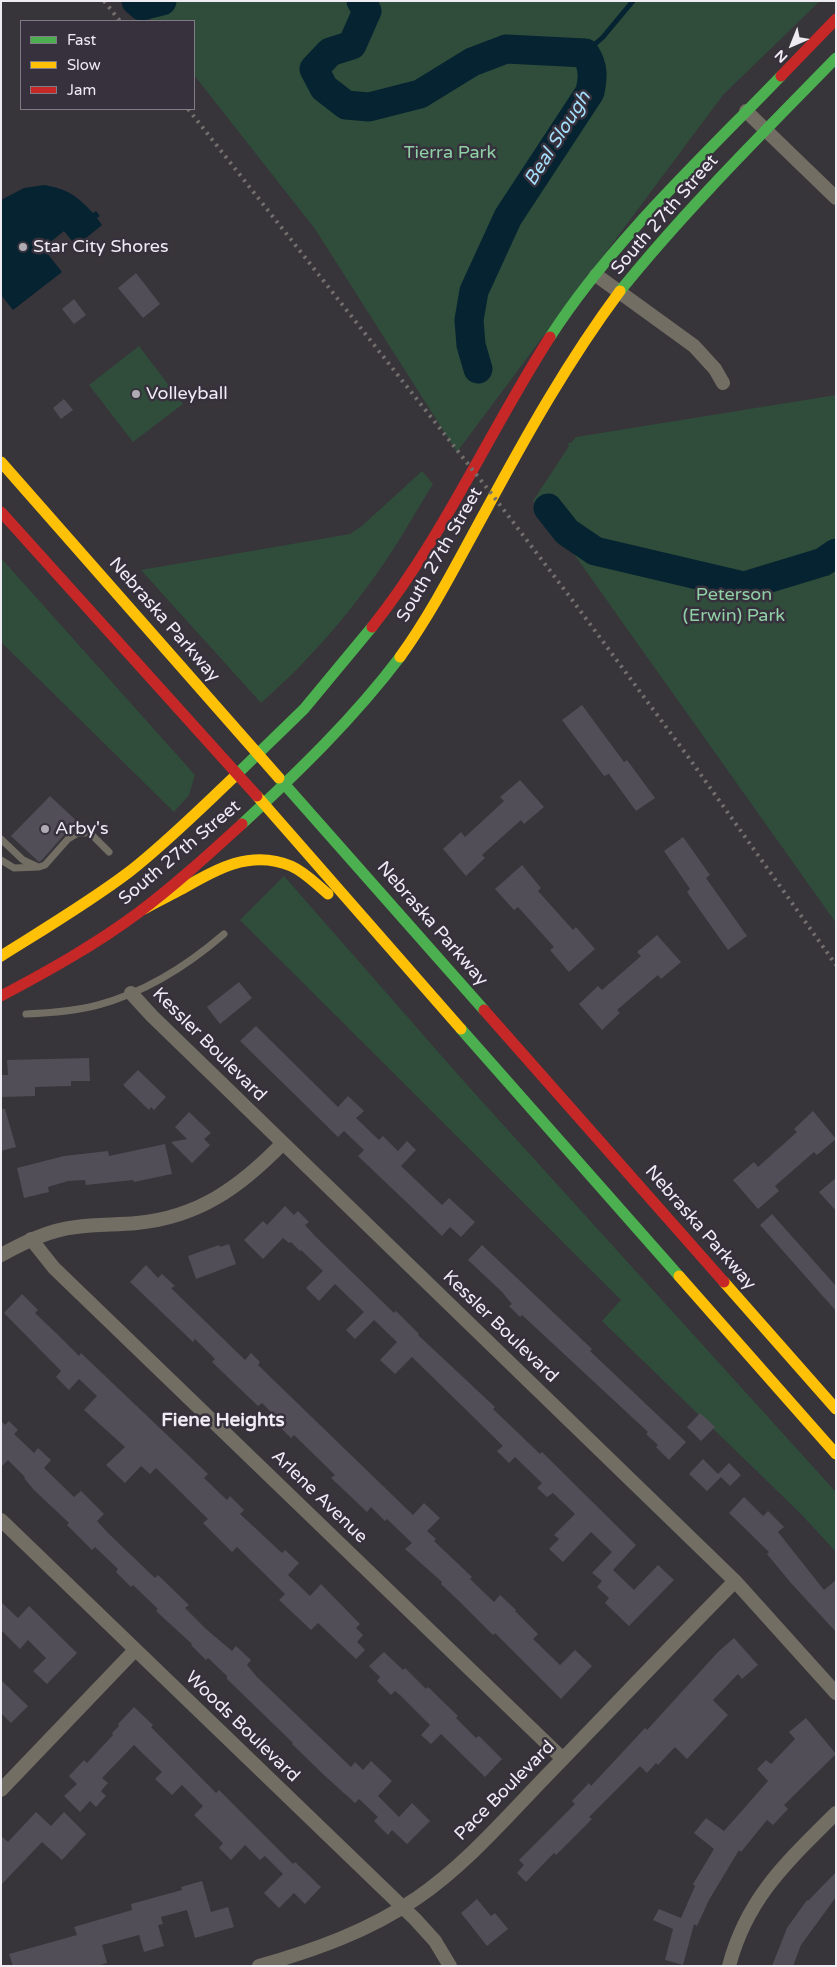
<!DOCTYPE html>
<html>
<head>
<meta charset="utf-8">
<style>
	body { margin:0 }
	#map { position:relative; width:837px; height:1967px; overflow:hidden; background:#37343a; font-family:"Varela Round",sans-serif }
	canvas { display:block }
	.frame { position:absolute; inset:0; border:2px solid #efebf3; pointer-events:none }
	.legend { position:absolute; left:20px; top:20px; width:175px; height:90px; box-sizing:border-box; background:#36313d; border:1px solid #807b86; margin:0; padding:6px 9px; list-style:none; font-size:15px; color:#efebf3 }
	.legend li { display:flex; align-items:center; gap:10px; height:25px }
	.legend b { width:25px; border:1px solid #807b86 }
	.north { position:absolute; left:767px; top:20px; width:50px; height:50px; -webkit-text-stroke:4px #36313d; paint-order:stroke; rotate:224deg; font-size:14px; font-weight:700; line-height:20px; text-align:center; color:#efebf3 }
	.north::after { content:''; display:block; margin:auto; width:18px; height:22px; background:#efebf3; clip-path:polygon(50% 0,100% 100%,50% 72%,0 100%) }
</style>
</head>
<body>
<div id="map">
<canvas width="837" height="1967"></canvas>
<div class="frame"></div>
<ul class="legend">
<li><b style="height:6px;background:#4caf50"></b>Fast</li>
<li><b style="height:6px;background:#ffc107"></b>Slow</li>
<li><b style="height:6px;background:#c62828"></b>Jam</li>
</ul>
<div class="north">N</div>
</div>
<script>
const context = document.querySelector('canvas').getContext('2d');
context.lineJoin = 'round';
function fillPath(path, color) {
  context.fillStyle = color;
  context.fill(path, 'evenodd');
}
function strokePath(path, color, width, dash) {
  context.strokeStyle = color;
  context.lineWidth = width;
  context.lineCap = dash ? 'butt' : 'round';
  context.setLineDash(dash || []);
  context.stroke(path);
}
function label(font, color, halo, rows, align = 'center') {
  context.font = font + ' "Varela Round",sans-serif';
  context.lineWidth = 5;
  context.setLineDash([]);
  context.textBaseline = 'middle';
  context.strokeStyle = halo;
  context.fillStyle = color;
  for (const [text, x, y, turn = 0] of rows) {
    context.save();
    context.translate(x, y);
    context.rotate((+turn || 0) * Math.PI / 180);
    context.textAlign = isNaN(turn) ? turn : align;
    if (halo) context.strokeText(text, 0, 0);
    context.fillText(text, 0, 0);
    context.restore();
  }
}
fillPath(new Path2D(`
	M136 1H820L723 95 457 452 315 229 194 75V21H152Z
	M139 346 183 404 133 442 89 385Z
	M836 395V923L554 526 533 501 569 446 568 443H571L576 437Z
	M422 471 433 484C418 508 404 533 389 556 353 610 309 661 261 703L141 570 350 534 363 525Z
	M1 558 195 775 189 795 174 812 1 642Z
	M284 876 468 1086 836 1492V1552L801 1514 602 1321 621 1300 240 920Z`), '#304d3b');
fillPath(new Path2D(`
	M44 185C68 189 77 196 93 213L96 211 100 216 97 218 102 225 76 246 64 231 43 248 62 272 13 310 1 295V200L24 188Z`), '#052330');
strokePath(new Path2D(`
	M585 53 603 37 633 1`), '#052330', 5);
strokePath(new Path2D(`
	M136 1 142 6 162 1
	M361 1 367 11 352 45 330 52 314 69 324 88 346 105 369 107 420 94 472 62 506 49 585 53C594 67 593 77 590 92L508 217 474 291 469 320 471 345 478 369
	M548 508 567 532 595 551 744 586 823 562 836 553`), '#052330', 29);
fillPath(new Path2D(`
	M136 273 160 304 143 318 118 288Z
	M74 299 86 315 74 324 62 309Z
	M64 399 73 410 61 419 53 408Z
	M582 705 624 762 627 760 655 798 636 811 609 774 604 776 562 720Z
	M520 780 544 807 524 824 521 820 482 855 485 858 466 876 443 849 461 832 465 837 504 801 500 797Z
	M50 796 79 823 64 835 42 860 39 862 11 836Z
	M683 837 710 875 706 878 747 936 728 950 687 892 690 889 664 851Z
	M522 865 541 888 538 891 573 930 576 927 595 949 569 972 550 950 554 947 518 907 514 910 495 889Z
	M657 935 681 962 661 979 658 975 617 1010 620 1013 602 1030 579 1004 598 986 602 990 641 956 637 952Z
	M239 982 252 998 220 1024 207 1007Z
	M256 1026 338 1107 348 1096 364 1111 356 1118 379 1140 383 1136 398 1151 407 1141 416 1150 401 1166 442 1205 449 1198 475 1222 461 1237 450 1227 442 1236 358 1156 364 1150 344 1131 338 1137 240 1041Z
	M89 1058 90 1081H71V1086L35 1087V1096L1 1097V1075H8L7 1060Z
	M138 1070 166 1097 154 1110 151 1107 149 1110 123 1085Z
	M1 1109H5L16 1147 1 1151Z
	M813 1111 836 1139 817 1155 814 1152 775 1186 779 1191 758 1209 733 1180 754 1162 758 1167 797 1132 794 1129Z
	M189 1112 211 1133 204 1139 210 1145 192 1163 171 1142 187 1139 175 1127Z
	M165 1144 172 1174 134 1182 133 1180 86 1185 85 1180 68 1181 48 1187 49 1192 24 1198 17 1168 64 1156 108 1151 109 1156Z
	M836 1178V1211L819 1192Z
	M285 1206 294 1215 298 1211 309 1222 305 1225 315 1236 394 1313 396 1311 419 1334 418 1335 495 1407 493 1409 540 1454 542 1452 636 1545 613 1570 634 1590 658 1565 674 1580 629 1626 605 1603 609 1598 597 1587 602 1581 592 1573 612 1552 591 1532 563 1562 549 1549 559 1539 554 1535 575 1514 553 1493 547 1497 537 1488 542 1483 515 1457 509 1463 497 1451 503 1446 412 1357 395 1374 380 1360 397 1342 374 1320 355 1339 346 1330 364 1312 335 1284 319 1301 306 1288 323 1271 301 1250 300 1251 291 1242 289 1243 283 1238 263 1259 244 1240 263 1221 267 1225Z
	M772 1214 836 1286V1311L760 1225Z
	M229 1244 236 1264 196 1279 188 1256 219 1245 220 1247Z
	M482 1245 592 1349 590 1351 686 1442 669 1460 656 1447 658 1445 646 1434 648 1432 522 1315 520 1317 509 1306 512 1304 502 1292 468 1260Z
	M146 1265 158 1278 162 1274 175 1286 171 1288 245 1360 251 1353 260 1362 258 1365 413 1515 424 1503 440 1518 427 1531 436 1539 434 1541 472 1577 470 1579 494 1602 500 1595 516 1610 515 1611 538 1634 533 1639 560 1665 575 1650 592 1666 561 1699 495 1633 493 1635 461 1603 441 1584 442 1582 405 1549 412 1543 387 1519 385 1521 371 1507 367 1512 345 1491 331 1478 335 1475 294 1435 291 1438 281 1428 284 1425 262 1403 258 1406 212 1362 215 1359 195 1339 193 1342 130 1282Z
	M22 1294 38 1310 35 1313 56 1333 79 1356 81 1353 208 1474 204 1478 227 1500 230 1496 244 1510 240 1514 282 1553 285 1550 299 1563 288 1575 310 1596 321 1584 360 1624 356 1628 363 1635 357 1642 365 1650 356 1659 318 1623 311 1630 279 1600 285 1594 237 1547 232 1552 203 1523 208 1519 156 1468 150 1474 141 1466 125 1483 106 1465 125 1447 84 1410 97 1396 79 1379 69 1390 56 1377 61 1371 4 1313Z
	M700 1413 715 1427 701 1441 687 1427Z
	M1 1421 5 1425 9 1421 18 1430 14 1434 34 1453 38 1448 51 1460 44 1468 74 1497 81 1491 104 1514 97 1521 108 1533 155 1578 158 1575 189 1605 185 1608 206 1629 232 1651 236 1646 251 1660 247 1665 257 1677 351 1767 355 1762 363 1770 371 1761 392 1781 378 1796 399 1817 412 1803 430 1821 407 1844 392 1830 388 1835 374 1821 378 1817 359 1799 355 1803 325 1776 292 1744 293 1743 227 1679V1676L208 1658 206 1660 191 1645 192 1644 156 1611 158 1609 133 1585 131 1587 116 1572 118 1569 95 1547 92 1550 67 1525 69 1523 34 1490 24 1478 25 1477 8 1460 1 1467Z
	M703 1459 718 1474 729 1463 741 1475 730 1486 721 1477 707 1491 689 1474Z
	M744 1497 763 1516 768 1511 784 1527 778 1532 824 1590 836 1580V1632L790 1582 767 1554 769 1552 729 1513Z
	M1 1602 18 1618 29 1606 77 1653 47 1684 33 1671 46 1658 28 1640 20 1649 1 1630Z
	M734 1638 758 1665 742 1679 738 1674 713 1700 728 1715 687 1759 675 1747 658 1765 656 1763 647 1773 640 1766 589 1817 592 1819 556 1855 554 1853 526 1882 517 1873 524 1865 519 1860 575 1804 572 1801 589 1783 591 1786 645 1728 647 1730 718 1652Z
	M384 1652 403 1670 405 1668 426 1689 428 1687 458 1716 456 1718 476 1738 479 1736 502 1759 485 1777 441 1734 431 1744 421 1735 430 1725 400 1695 395 1691 391 1695 377 1681 380 1677 369 1666Z
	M1 1680 28 1706 11 1723 1 1713Z
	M134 1707 153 1725 151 1727 216 1793 219 1790 293 1864 295 1862 321 1887 305 1904 294 1893 279 1908 264 1893 283 1874 265 1856 260 1860 245 1845 231 1860 219 1848 223 1843 194 1815 203 1806 182 1785 172 1795 155 1779 162 1772 134 1745 102 1778 108 1783 101 1791 106 1796 96 1807 90 1801 80 1812 64 1796 77 1784 69 1776 84 1760 87 1763 113 1735 112 1733 119 1726 118 1724Z
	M806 1718 836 1754 784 1805 788 1809 773 1825 767 1820 741 1852 739 1850 709 1900 697 1926 694 1924 683 1965 665 1960 673 1929 653 1920 659 1909 681 1918 695 1886 693 1884 714 1849 694 1833 706 1818 724 1831 768 1781 757 1769 766 1760 771 1764 795 1739 789 1732Z
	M36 1812 51 1826 64 1812 86 1834 62 1860 42 1842 1 1885V1836L8 1842Z
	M836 1872V1897L801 1945 793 1966H772L787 1928 807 1900 808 1901Z
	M202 1881 211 1912 228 1907 234 1927 195 1938 187 1910 161 1917 163 1924 158 1925 164 1946 144 1952 139 1935 102 1945 107 1963 96 1966H13L9 1954 77 1935 74 1927 132 1910 131 1904 182 1890 181 1887Z
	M477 1899 491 1916 495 1913 508 1929 487 1946 461 1913Z`), '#524e58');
strokePath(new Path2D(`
	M1 839 23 860 36 866
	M1 860 14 868 39 867 45 865 68 839 78 833H90L109 852
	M26 1014C50 1013 75 1011 98 1005 146 992 187 966 224 934`), '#726e64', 7);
strokePath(new Path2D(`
	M746 111 836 198
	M596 275 694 346 715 369 723 383
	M131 993 152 1016 735 1581 836 1693
	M31 1239 54 1268 563 1759
	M1 1255C25 1242 49 1230 76 1227 96 1224 116 1225 137 1223 199 1217 240 1187 283 1143
	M1 1520 415 1919 435 1941 450 1966
	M1 1790 135 1650
	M259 1966C315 1950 369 1931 417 1898 468 1863 509 1814 552 1770 613 1707 674 1643 735 1581
	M729 1966C747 1897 788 1861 836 1813`), '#726e64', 14);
strokePath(new Path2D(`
	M620 291C687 208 762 134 836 58
	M550 337C611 242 703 157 781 76
	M234 777 304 709 372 627
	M279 778 484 1010
	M242 824C298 772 354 718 400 657
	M461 1029 679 1276`), '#4caf50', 11);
strokePath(new Path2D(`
	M1 462 279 778
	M400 657C433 611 458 561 485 512 526 436 568 361 620 291
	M257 796 461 1029
	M144 909C156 902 169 896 182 889 216 869 251 849 291 866 305 872 316 884 328 894
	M1 956C44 929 88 903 129 872 166 843 200 809 234 777
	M679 1276 836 1454
	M724 1282 836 1409`), '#ffc107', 11);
strokePath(new Path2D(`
	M781 76 836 19
	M1 512 257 796
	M372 627C443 538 489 432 550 337
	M1 996C48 971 95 945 138 913 174 886 208 855 242 824
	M484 1010 724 1282`), '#c62828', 11);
strokePath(new Path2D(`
	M104 1 120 21
	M188 109 494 497 570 597 689 758 836 965`), '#726f6d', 4, [2.5, 5]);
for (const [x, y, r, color] of [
	[23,247,5,"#afabb2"],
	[136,394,5,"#afabb2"],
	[45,829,5,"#afabb2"]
]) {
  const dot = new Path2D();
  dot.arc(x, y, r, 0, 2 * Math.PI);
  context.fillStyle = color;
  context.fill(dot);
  strokePath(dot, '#36313d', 2);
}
label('18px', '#90d0a5', '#36313d', [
	["Tierra Park",450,153],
	["Peterson",734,595],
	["(Erwin) Park",734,616]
]);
label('18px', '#efebf3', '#36313d', [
	["South 27th Street",665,215,-49],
	["South 27th Street",440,555,-60],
	["Nebraska Parkway",164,620,49],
	["South 27th Street",180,853,-40],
	["Nebraska Parkway",432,924,49],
	["Kessler Boulevard",209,1045,45],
	["Nebraska Parkway",700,1228,49],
	["Kessler Boulevard",500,1327,44],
	["Arlene Avenue",319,1497,44],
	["Woods Boulevard",242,1727,44],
	["Pace Boulevard",505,1791,-45]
]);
label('18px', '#efebf3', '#36313d', [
	["Star City Shores",33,247],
	["Volleyball",146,394],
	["Arby's",55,829]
], 'left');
label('italic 19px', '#a3defb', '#36313d', [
	["Beal Slough",558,139,-58]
]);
label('bold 19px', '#efebf3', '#36313d', [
	["Fiene Heights",223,1421]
]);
</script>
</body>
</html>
